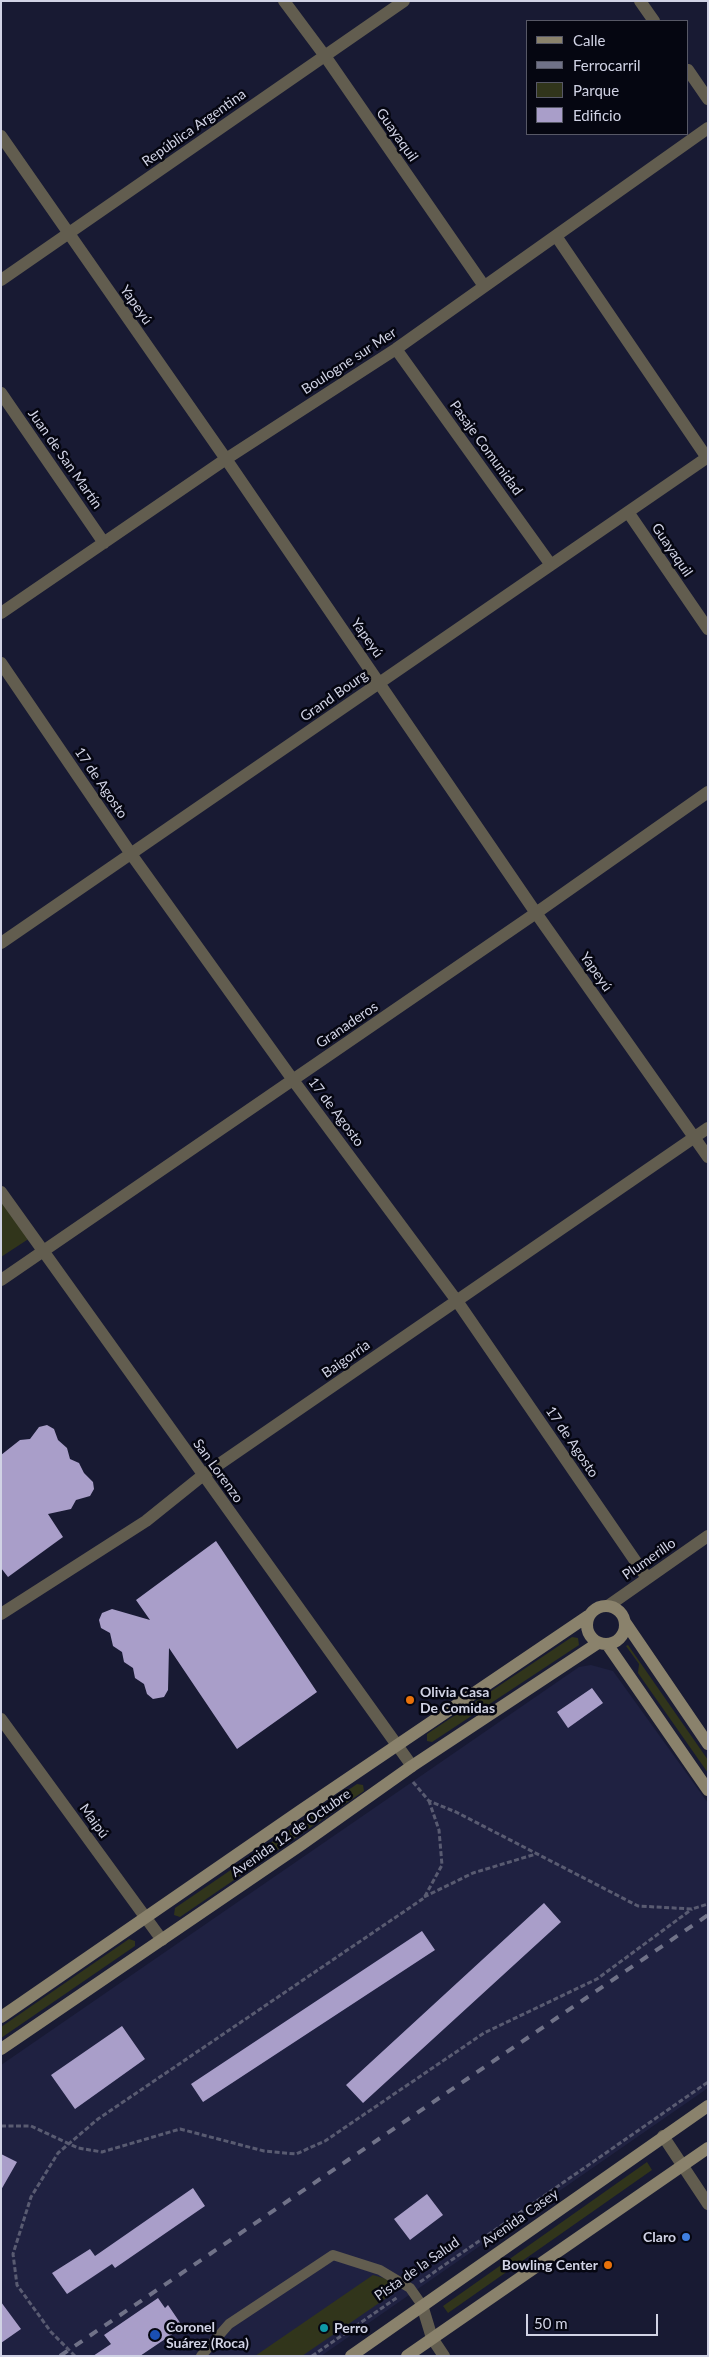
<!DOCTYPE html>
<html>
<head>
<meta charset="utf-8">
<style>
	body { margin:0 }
	#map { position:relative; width:709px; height:2357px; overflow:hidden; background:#181a33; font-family:Lato,sans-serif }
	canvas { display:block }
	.frame { position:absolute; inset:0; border:2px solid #d1d3e5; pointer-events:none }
	.legend { position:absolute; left:526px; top:20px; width:162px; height:115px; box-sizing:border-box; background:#050611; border:1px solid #575866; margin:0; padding:6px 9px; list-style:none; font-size:15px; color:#d1d3e5 }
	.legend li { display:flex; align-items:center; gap:10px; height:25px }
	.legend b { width:25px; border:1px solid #575866 }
	.scale { position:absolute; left:526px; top:2314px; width:132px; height:22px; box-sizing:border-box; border:2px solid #d1d3e5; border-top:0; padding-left:6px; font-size:15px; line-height:18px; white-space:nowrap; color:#d1d3e5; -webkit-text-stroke:4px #050611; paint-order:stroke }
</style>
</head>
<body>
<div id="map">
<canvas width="709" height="2357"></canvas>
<div class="frame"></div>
<ul class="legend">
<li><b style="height:6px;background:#8a826c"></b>Calle</li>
<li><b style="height:6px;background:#707288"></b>Ferrocarril</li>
<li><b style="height:14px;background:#31351b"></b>Parque</li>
<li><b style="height:14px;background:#a99ec9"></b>Edificio</li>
</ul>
<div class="scale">50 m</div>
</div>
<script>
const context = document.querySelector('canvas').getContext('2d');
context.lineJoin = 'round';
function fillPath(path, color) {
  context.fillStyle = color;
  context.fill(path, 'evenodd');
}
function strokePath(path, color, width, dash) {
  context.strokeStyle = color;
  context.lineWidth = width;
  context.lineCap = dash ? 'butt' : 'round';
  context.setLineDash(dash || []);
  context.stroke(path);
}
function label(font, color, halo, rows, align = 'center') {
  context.font = font + ' Lato,sans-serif';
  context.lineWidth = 5;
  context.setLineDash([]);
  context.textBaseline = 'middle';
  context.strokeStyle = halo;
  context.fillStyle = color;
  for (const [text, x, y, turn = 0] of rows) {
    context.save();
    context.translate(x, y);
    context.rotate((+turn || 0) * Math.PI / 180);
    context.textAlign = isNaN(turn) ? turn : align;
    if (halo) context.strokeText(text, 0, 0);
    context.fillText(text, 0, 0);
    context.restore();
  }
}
fillPath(new Path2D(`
	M591 1665 613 1671 708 1803V2088L321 2356H1V2065L579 1667Z`), '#1f2141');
fillPath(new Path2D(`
	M1 1195 30 1238 1 1257Z
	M572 1637 578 1638 579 1645 432 1742 427 1741V1734Z
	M628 1645 708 1760V1773L638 1673 639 1664 626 1646Z
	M357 1784 363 1785 364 1791 180 1917 174 1915 175 1908Z
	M129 1939 135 1941V1946L1 2038V2027Z
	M647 2162 652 2170 448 2313 443 2306Z
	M373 2275 390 2280 398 2290 302 2356H255Z`), '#31351b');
fillPath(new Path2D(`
	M47 1425 54 1429 58 1440 67 1448 70 1459 79 1463 84 1473 93 1482 94 1489 90 1496 76 1500 71 1509 48 1514 63 1537 8 1577 1 1568V1455L20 1440 30 1439 39 1427Z
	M216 1541 317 1692 237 1749 169 1648 168 1690 164 1697 153 1699 147 1694 144 1684 135 1678 133 1668 124 1662 122 1652 113 1646 110 1633 101 1628 99 1620 102 1613 112 1609 150 1620 136 1600Z
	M592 1688 603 1703 568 1728 557 1712Z
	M544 1903 561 1922 363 2103 346 2085Z
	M422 1931 435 1950 203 2102 191 2084Z
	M122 2026 145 2059 75 2109 51 2075Z
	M1 2154 17 2162 1 2190Z
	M193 2188 205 2206 115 2268 112 2264 67 2294 52 2273 90 2249 95 2256Z
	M427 2194 443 2215 410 2240 394 2219Z
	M158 2298 165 2308 168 2305 183 2327 140 2356H93L111 2344 104 2335Z
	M1 2302 21 2329 1 2343Z`), '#a99ec9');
strokePath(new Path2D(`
	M413 1782 429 1801 456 1812 638 1906 692 1909 708 1904
	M424 1897 473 1873 536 1854
	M1 2126H31L78 2148 102 2152 180 2129 264 2151 296 2154 325 2141 484 2033 597 1979 692 1909
	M420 2282 708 2082
	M75 2356 51 2332 17 2285 13 2254 31 2197 58 2153 98 2119 424 1898 442 1865 439 1830 429 1801
	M312 2356 398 2297`), '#595b71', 3, [5, 2.5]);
strokePath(new Path2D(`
	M201 2356 229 2324 333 2255 380 2270 410 2288 422 2305`), '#625d4f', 10);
strokePath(new Path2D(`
	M284 1 325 56 484 286
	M640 1 654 21
	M688 70 708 99
	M1 136 226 459 536 913 708 1157
	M556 236 707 458
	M1 280 404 1
	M396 349 551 565
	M1 393 104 543
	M628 512 708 629
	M1 613 226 459 396 349 708 128
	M1 663 131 854 293 1080 457 1301 647 1578
	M1 943 708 457
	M1 1192 412 1766
	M1 1280 536 913 708 792
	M608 1606 708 1536
	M1 1614 146 1521 202 1476 708 1128
	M1 1719 162 1940
	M663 2136 708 2204
	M422 2305 432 2338 444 2356`), '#625d4f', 12);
strokePath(new Path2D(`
	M587 1625a19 19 0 1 1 38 0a19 19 0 1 1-38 0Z
	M625 1622 708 1744
	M607 1644 708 1790
	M1 2017 300 1811 588 1616
	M1 2049 302 1844 412 1766 598 1643
	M351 2356 708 2106
	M407 2356 708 2148`), '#8a826c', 12);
strokePath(new Path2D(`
	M60 2356 708 1915`), '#707288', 4, [9, 9]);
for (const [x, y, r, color] of [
	[410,1700,5,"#e8710a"],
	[686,2237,5,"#3f7fe0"],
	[608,2265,5,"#e8710a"],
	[324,2328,5,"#0f9aa8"],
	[155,2335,6,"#1a4fb4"]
]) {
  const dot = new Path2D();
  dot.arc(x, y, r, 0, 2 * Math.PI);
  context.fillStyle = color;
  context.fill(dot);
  strokePath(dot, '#050611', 2);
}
label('14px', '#d1d3e5', '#050611', [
	["República Argentina",194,128,-35],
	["Guayaquil",397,135,55],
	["Yapeyú",136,305,55],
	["Boulogne sur Mer",349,361,-33],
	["Pasaje Comunidad",486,448,54],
	["Juan de San Martín",65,459,55],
	["Guayaquil",672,550,56],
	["Yapeyú",367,638,55],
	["Grand Bourg",334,696,-35],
	["17 de Agosto",101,783,56],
	["Yapeyú",596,972,55],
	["Granaderos",347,1025,-34],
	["17 de Agosto",336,1112,53],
	["Baigorria",346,1359,-35],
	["17 de Agosto",572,1442,56],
	["San Lorenzo",218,1471,54],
	["Plumerillo",649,1559,-35],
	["Maipú",94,1821,54],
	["Avenida 12 de Octubre",291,1833,-35],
	["Avenida Casey",520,2218,-35],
	["Pista de la Salud",417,2269,-35]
]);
label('bold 14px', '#d1d3e5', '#050611', [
	["Olivia Casa",420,1692],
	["De Comidas",420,1708],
	["Claro",676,2237,"right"],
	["Bowling Center",598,2265,"right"],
	["Coronel",166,2327],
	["Suárez (Roca)",166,2343],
	["Perro",334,2328]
], 'left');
</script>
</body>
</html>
